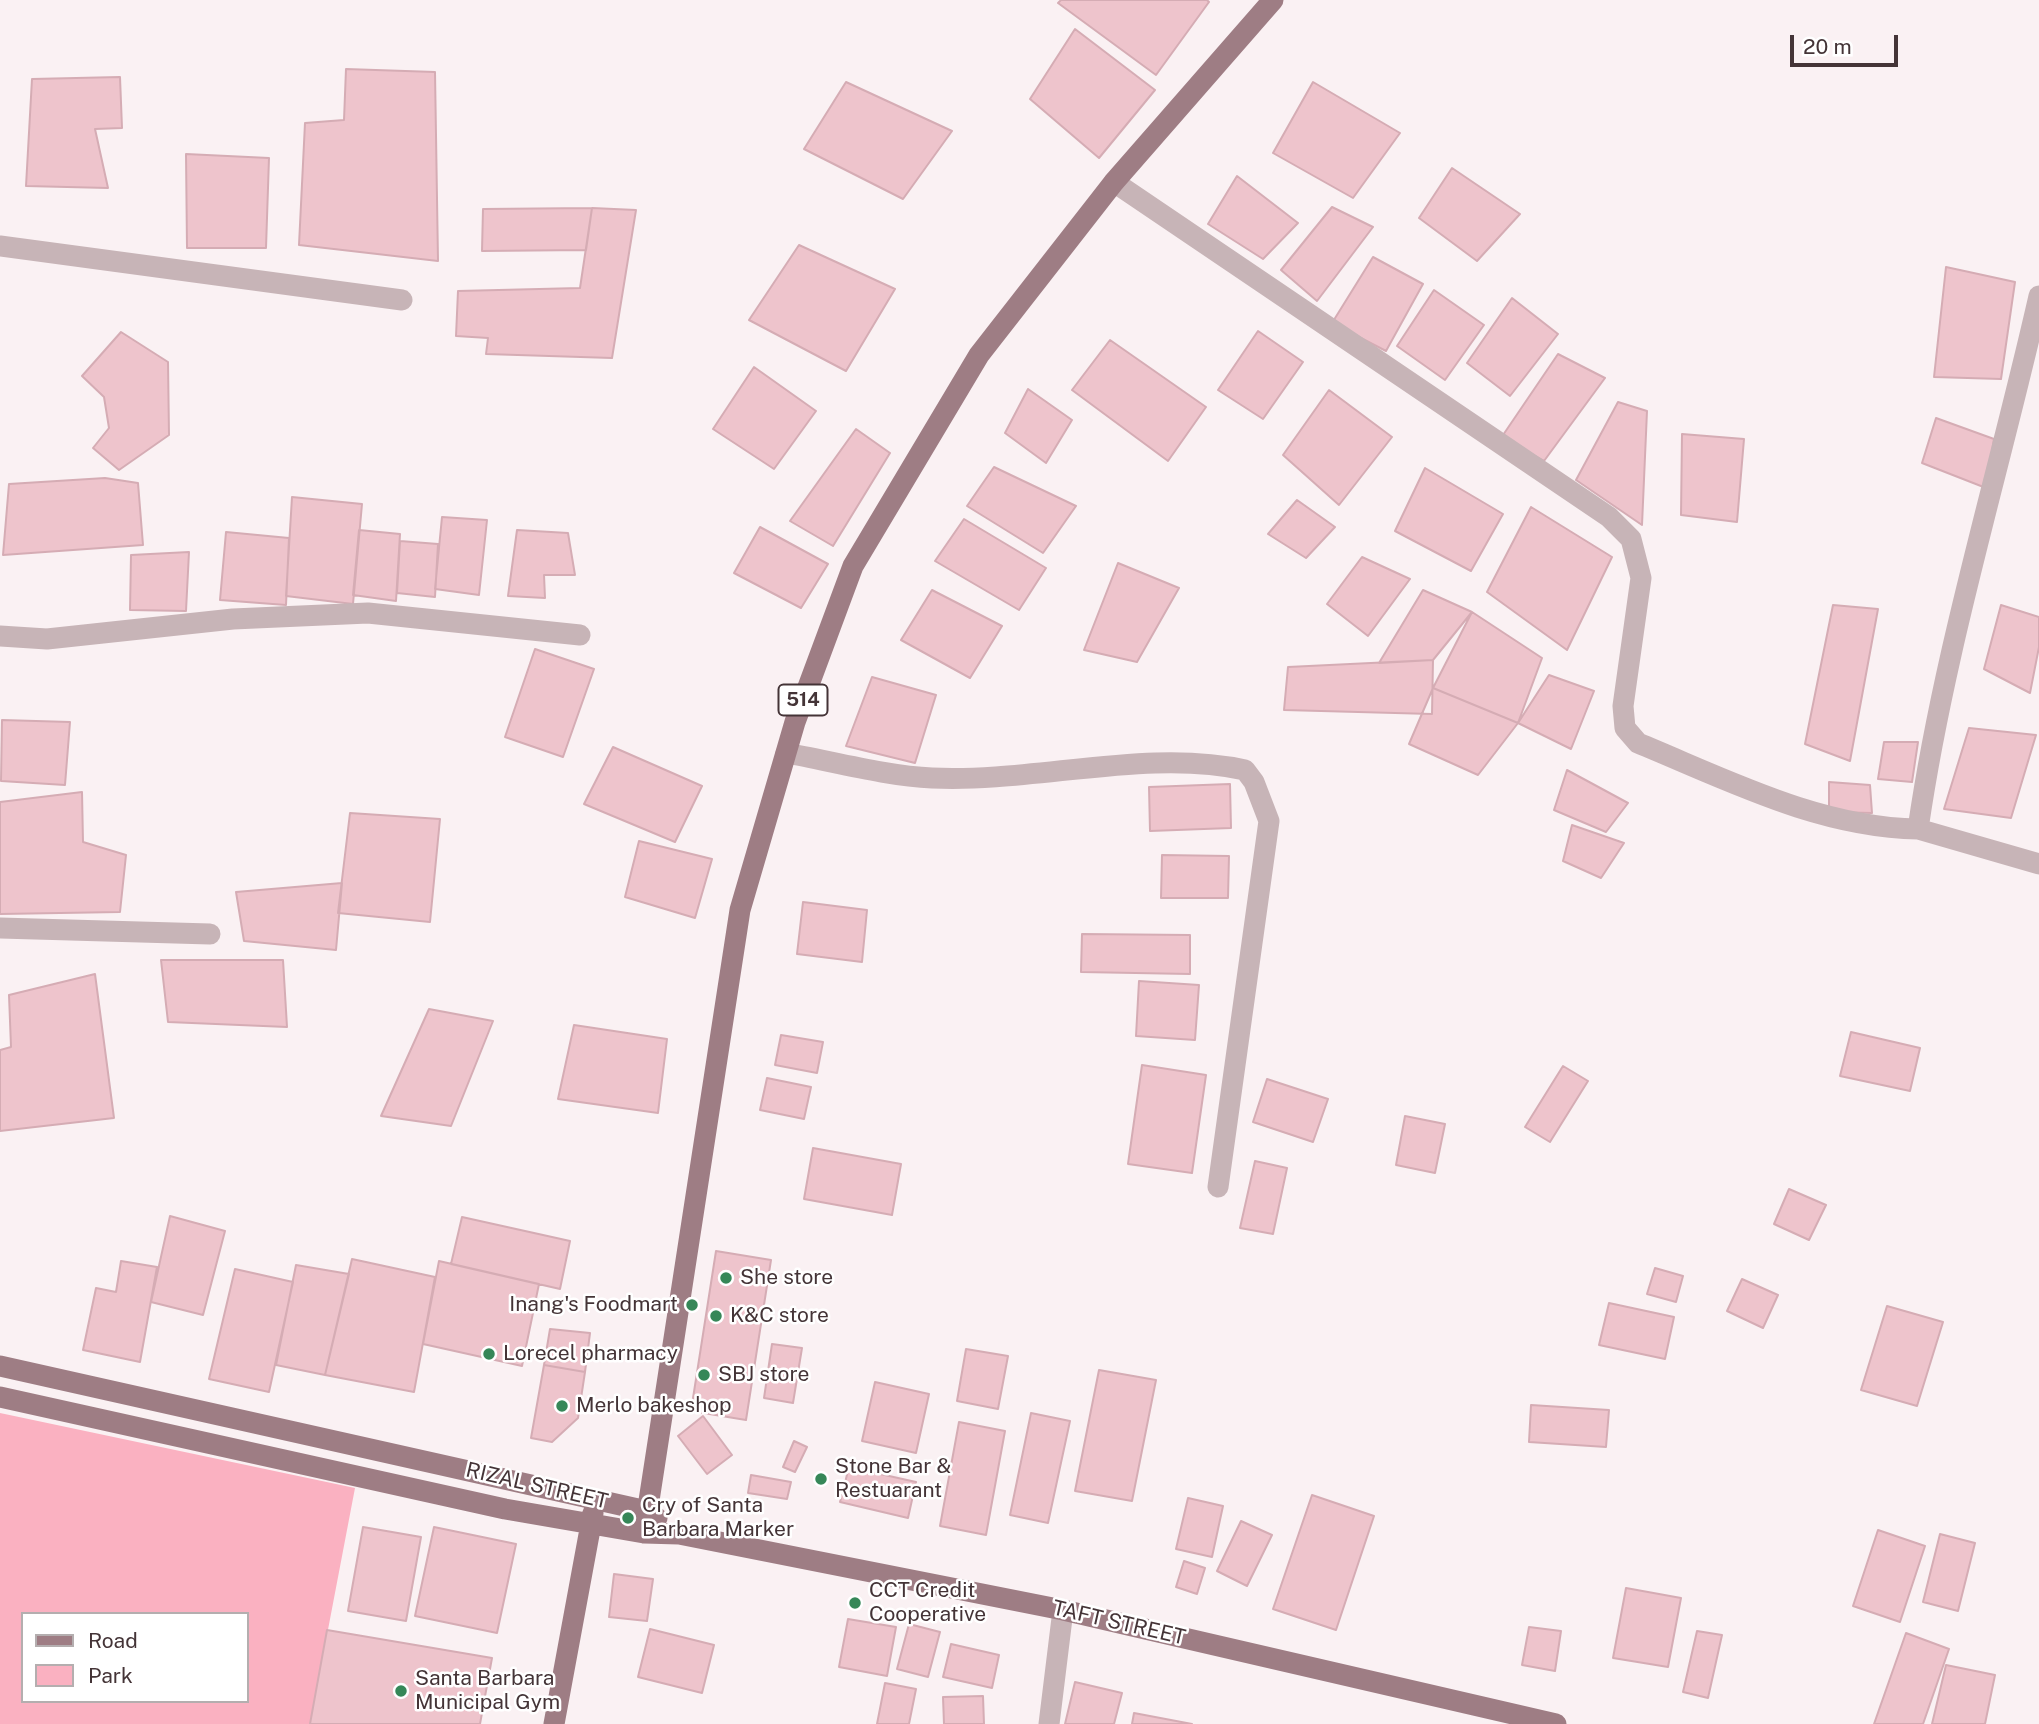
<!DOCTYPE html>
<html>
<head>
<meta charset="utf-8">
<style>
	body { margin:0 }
	#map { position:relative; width:2039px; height:1724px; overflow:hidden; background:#faf1f3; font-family:"Public Sans",sans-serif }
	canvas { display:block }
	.legend { position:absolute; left:21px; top:1612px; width:228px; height:91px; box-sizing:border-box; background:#fff; border:2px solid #b4aeaf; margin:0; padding:9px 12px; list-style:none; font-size:21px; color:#443437 }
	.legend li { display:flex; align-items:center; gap:14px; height:35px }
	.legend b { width:35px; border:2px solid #b4aeaf }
	.scale { position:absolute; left:1790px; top:35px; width:108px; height:32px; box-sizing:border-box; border:4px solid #443437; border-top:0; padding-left:9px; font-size:21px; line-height:24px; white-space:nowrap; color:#443437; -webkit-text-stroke:5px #fff; paint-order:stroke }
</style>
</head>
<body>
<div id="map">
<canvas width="2039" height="1724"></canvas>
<ul class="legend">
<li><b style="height:9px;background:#9e7d84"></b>Road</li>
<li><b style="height:19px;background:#fab1c1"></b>Park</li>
</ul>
<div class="scale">20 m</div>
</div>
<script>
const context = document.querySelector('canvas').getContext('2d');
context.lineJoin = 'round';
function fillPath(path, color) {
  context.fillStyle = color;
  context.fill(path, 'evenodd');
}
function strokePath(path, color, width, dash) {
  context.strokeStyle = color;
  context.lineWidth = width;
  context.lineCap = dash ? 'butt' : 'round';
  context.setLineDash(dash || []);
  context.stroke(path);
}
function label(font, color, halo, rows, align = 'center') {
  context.font = font + ' "Public Sans",sans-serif';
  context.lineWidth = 5;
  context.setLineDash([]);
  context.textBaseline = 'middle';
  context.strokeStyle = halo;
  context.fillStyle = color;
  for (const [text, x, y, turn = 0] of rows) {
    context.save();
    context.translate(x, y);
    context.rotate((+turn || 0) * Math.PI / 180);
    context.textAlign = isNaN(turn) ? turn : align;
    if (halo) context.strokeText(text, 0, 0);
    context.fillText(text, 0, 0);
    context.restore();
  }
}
fillPath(new Path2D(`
	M0 1413 355 1488 310 1724H0ZM23 1614H247V1701H23Z`), '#fab1c1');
const building = new Path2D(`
	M1061 0H1207L1209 2 1156 75 1058 3Z
	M1075 29 1155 90 1099 158 1030 99Z
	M346 69 435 72 438 261 299 245 305 123 344 120Z
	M120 77 122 128 95 129 108 188 26 186 32 79Z
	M846 82 952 131 903 199 804 149Z
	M1313 82 1400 133 1353 198 1273 153Z
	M186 154 269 158 266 248H187Z
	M1452 168 1520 214 1477 261 1419 218Z
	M1237 176 1298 223 1263 259 1208 224Z
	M1332 207 1373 227 1317 301 1281 270Z
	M592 208 636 210 612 358 486 354 488 338 456 336 458 291 580 288Z
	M592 208 586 250 482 251 483 209Z
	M799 245 895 289 846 371 749 320Z
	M1373 257 1423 284 1386 351 1332 323Z
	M1946 267 2015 282 2001 379 1934 377Z
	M1434 290 1484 325 1445 380 1397 346Z
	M1512 298 1558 334 1510 396 1467 363Z
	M1258 331 1303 362 1263 419 1218 390Z
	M121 332 168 362 169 435 119 470 93 448 109 428 104 397 82 376Z
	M1110 340 1206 407 1168 461 1072 390Z
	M1558 354 1605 378 1544 461 1501 438Z
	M754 367 816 411 774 469 713 429Z
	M1028 389 1072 420 1046 463 1005 433Z
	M1329 390 1392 437 1339 505 1283 455Z
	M1618 402 1647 411 1642 525 1576 480Z
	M1936 418 1994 439 1986 488 1922 463Z
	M856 429 890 453 833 546 790 521Z
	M1682 434 1744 439 1737 522 1681 515Z
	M994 467 1076 506 1043 553 967 506Z
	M1425 468 1503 514 1471 571 1395 531Z
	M105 478 138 483 143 545 3 555 9 484Z
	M292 497 362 504 353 604 286 596Z
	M1297 500 1335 527 1306 558 1268 534Z
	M1531 507 1612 557 1567 650 1487 592Z
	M442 517 487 520 479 595 435 589Z
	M964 519 1046 568 1019 610 935 561Z
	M760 527 828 564 801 608 734 573Z
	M359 530 400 534 396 601 353 595Z
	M517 530 568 533 575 575H544L545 598 508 596Z
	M226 532 289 538 286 605 220 600Z
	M400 541 438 544 435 597 397 593Z
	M189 552 186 611 130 610 131 555Z
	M1362 557 1410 579 1368 636 1327 604Z
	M1118 563 1179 588 1137 662 1084 650Z
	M932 590 1002 626 970 678 901 640Z
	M1423 590 1472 612 1433 660 1379 663Z
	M1833 605 1878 609 1850 761 1805 744Z
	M2001 605 2039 617V647L2030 693 1984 669Z
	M1472 612 1542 658 1518 723 1433 688Z
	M535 649 594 669 563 757 505 737Z
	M1433 660 1432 714 1284 710 1288 667Z
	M1549 675 1594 691 1571 749 1518 723Z
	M872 677 936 695 915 763 846 746Z
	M1433 688 1518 723 1478 775 1409 744Z
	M2 720 70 722 65 785 1 781Z
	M1969 728 2036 735 2011 818 1944 809Z
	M1884 742H1918L1912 782 1878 779Z
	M613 747 702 786 675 842 584 804Z
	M1567 770 1628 803 1606 832 1554 810Z
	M1829 782 1870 785 1872 813 1829 812Z
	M1230 784 1231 828 1150 831 1149 787Z
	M82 792 83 842 126 855 120 912 0 914V802Z
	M350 813 440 819 430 922 338 913Z
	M1572 825 1624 843 1601 878 1563 861Z
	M639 841 712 859 695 918 625 897Z
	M1162 855 1229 856 1228 898H1161Z
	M342 883 336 950 244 941 236 892Z
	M803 902 867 910 862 962 797 954Z
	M1082 934 1190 935V974L1081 972Z
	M161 960H283L287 1027 168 1022Z
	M95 974 114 1118 0 1131V1050L11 1047 9 995Z
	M1139 981 1199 985 1195 1040 1136 1036Z
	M429 1009 493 1021 451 1126 381 1116Z
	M574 1025 667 1039 658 1113 558 1099Z
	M1851 1032 1920 1048 1910 1091 1840 1076Z
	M781 1035 823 1042 817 1073 775 1065Z
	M1142 1065 1206 1075 1192 1173 1128 1164Z
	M1563 1066 1588 1081 1550 1142 1525 1127Z
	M767 1078 811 1087 804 1119 760 1110Z
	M1267 1079 1328 1099 1313 1142 1253 1122Z
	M1405 1116 1445 1124 1435 1173 1396 1165Z
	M813 1148 901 1164 892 1215 804 1199Z
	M1255 1161 1287 1168 1273 1234 1240 1228Z
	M1789 1189 1826 1205 1809 1240 1774 1224Z
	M170 1216 225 1231 203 1315 151 1302Z
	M462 1217 570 1241 560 1289 451 1264Z
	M716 1251 771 1260 746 1420 691 1411Z
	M352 1259 435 1277 414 1392 325 1375Z
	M121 1261 157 1267 140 1362 83 1350 96 1288 116 1292Z
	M439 1261 539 1284 522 1366 423 1344Z
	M296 1265 349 1274 325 1375 276 1365Z
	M1655 1268 1683 1276 1676 1302 1647 1294Z
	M235 1269 293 1282 269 1392 209 1379Z
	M1742 1279 1778 1295 1763 1328 1727 1311Z
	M1609 1303 1674 1317 1665 1359 1599 1345Z
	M1887 1306 1943 1322 1917 1406 1861 1390Z
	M550 1329 590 1333 585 1372 544 1365Z
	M772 1344 802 1348 793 1403 764 1398Z
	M966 1349 1008 1356 998 1409 957 1401Z
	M544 1365 585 1372 578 1418 552 1442 531 1438Z
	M1099 1370 1156 1380 1132 1501 1075 1491Z
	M875 1382 929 1394 916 1453 862 1441Z
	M1531 1405 1609 1410 1606 1447 1529 1442Z
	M1031 1413 1070 1421 1048 1523 1010 1515Z
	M703 1416 732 1455 707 1474 678 1436Z
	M959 1422 1005 1431 986 1535 940 1526Z
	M794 1441 807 1447 795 1472 783 1467Z
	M849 1467 916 1482 908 1518 840 1502Z
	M751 1475 791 1482 787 1499 748 1493Z
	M1312 1495 1374 1516 1336 1630 1273 1609Z
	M1188 1498 1223 1506 1212 1557 1176 1549Z
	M1241 1521 1272 1535 1247 1586 1217 1571Z
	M363 1527 421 1537 406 1621 348 1611Z
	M434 1527 516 1544 497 1633 415 1616Z
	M1878 1530 1925 1546 1900 1622 1853 1606Z
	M1940 1534 1975 1543 1958 1611 1923 1602Z
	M1184 1561 1205 1568 1197 1594 1176 1587Z
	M614 1574 653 1579 647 1621 609 1617Z
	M1626 1588 1681 1598 1668 1667 1613 1658Z
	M848 1619 896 1627 887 1676 839 1667Z
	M909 1624 940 1632 928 1677 897 1669Z
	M1529 1627 1561 1631 1555 1671 1522 1665Z
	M650 1629 714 1645 702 1693 638 1677Z
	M327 1630 492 1658 480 1724H310Z
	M1697 1631 1722 1635 1708 1698 1683 1692Z
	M1906 1633 1949 1649 1923 1724H1874Z
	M951 1644 999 1655 992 1688 943 1677Z
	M1946 1665 1995 1675 1985 1724H1932Z
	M1075 1682 1122 1693 1114 1724H1065Z
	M885 1683 916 1689 909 1724H877Z
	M983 1696 984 1724H944L943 1697Z
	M1134 1713 1192 1724H1132Z`);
fillPath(building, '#eec4cc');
strokePath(building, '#d5acb4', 2);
strokePath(new Path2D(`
	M1114 182 1609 517 1631 539 1641 578 1623 706 1625 728 1638 743C1728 780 1818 827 1918 829 1944 649 1999 473 2039 296
	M0 246 402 300
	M0 636 47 639 233 619 368 613 580 635
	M786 753C831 761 887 776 932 778 1033 783 1148 748 1245 770L1254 782 1269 821 1218 1187
	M1918 829 2039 864
	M0 928 210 934
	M1049 1724 1063 1610`), '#c7b4b7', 21);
strokePath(new Path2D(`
	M0 1366 647 1511 657 1518
	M0 1397 505 1509 644 1533 679 1534 1063 1610 1556 1724
	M644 1533 740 910 795 722 853 566 979 355 1114 182 1273 0
	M554 1724 593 1513`), '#9e7d84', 21);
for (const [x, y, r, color] of [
	[726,1278,7,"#368758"],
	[692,1305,7,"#368758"],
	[716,1316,7,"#368758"],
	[489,1354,7,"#368758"],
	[704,1375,7,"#368758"],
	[562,1406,7,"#368758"],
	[821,1479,7,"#368758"],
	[628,1518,7,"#368758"],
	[855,1603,7,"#368758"],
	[401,1691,7,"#368758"]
]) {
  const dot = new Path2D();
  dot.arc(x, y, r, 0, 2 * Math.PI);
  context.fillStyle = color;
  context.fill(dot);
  strokePath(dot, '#fff', 2.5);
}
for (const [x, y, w] of [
	[803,700,49]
]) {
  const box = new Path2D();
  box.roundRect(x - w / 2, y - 15.5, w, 31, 5);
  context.fillStyle = '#fff';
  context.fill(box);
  strokePath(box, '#443437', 2);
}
label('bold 19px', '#443437', null, [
	["514",803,700]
]);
label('21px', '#443437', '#fff', [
	["She store",740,1278],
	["Inang's Foodmart",678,1305,"right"],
	["K&C store",730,1316],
	["Lorecel pharmacy",503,1354],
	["SBJ store",718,1375],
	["Merlo bakeshop",576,1406],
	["Stone Bar &",835,1467],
	["Restuarant",835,1491],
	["Cry of Santa",642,1506],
	["Barbara Marker",642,1530],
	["CCT Credit",869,1591],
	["Cooperative",869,1615],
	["Santa Barbara",415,1679],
	["Municipal Gym",415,1703]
], 'left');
label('21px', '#443437', '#fff', [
	["RIZAL STREET",537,1486,13],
	["TAFT STREET",1119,1623,13]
]);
</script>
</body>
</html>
